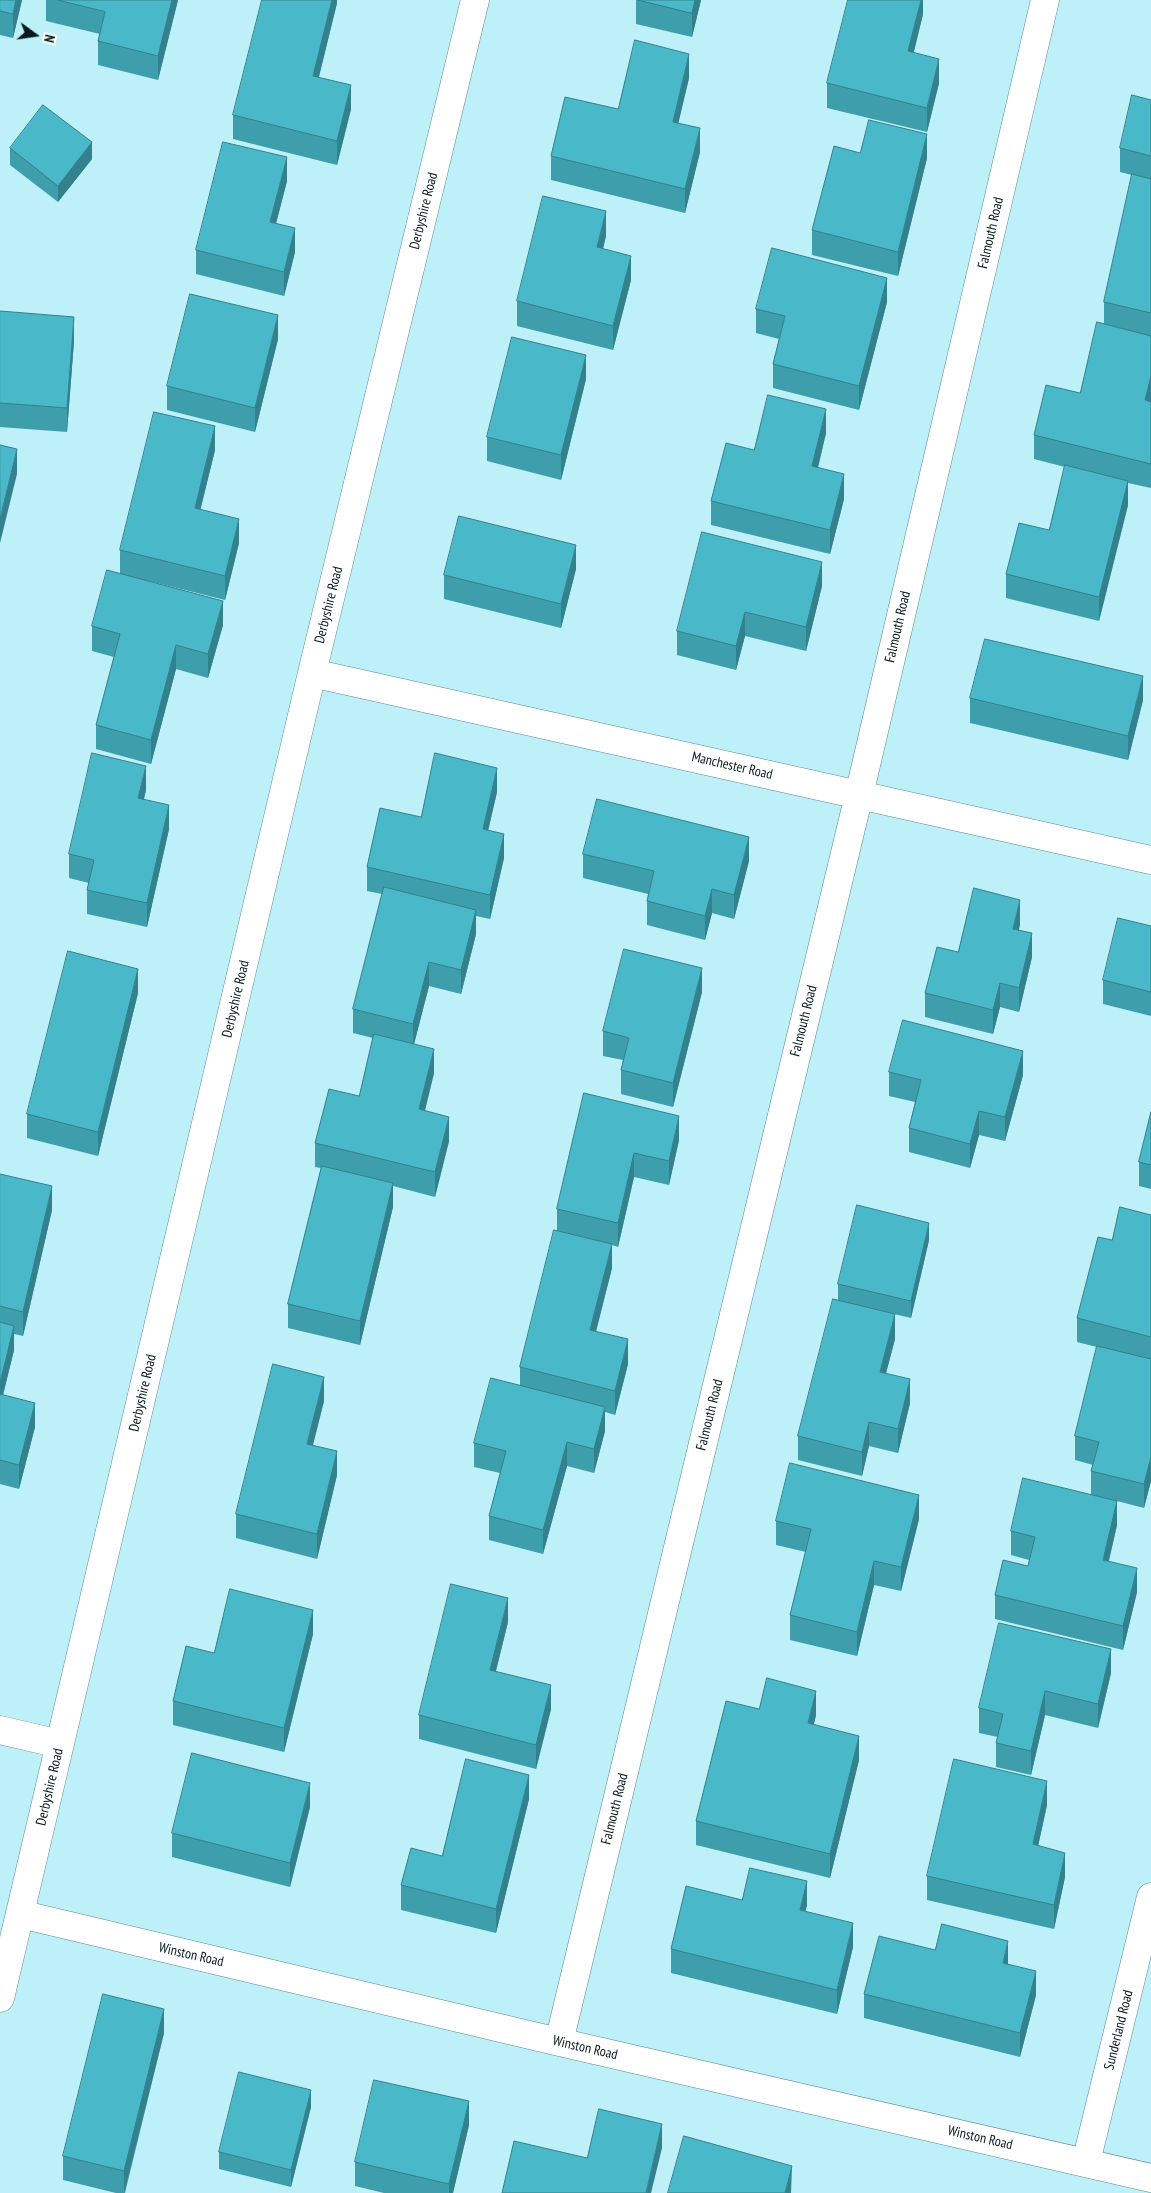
<!DOCTYPE html>
<html>
<head>
<meta charset="utf-8">
<style>
	body { margin:0 }
	#map { position:relative; width:1151px; height:2193px; overflow:hidden; background:#bdf0f8; font-family:"PT Sans Narrow",sans-serif }
	canvas { display:block }
	.north { position:absolute; left:10px; top:10px; width:50px; height:50px; -webkit-text-stroke:4px #fff; paint-order:stroke; rotate:104deg; font-size:14px; font-weight:700; line-height:20px; text-align:center; color:#061a1d }
	.north::after { content:''; display:block; margin:auto; width:18px; height:22px; background:#061a1d; clip-path:polygon(50% 0,100% 100%,50% 72%,0 100%) }
</style>
</head>
<body>
<div id="map">
<canvas width="1151" height="2193"></canvas>
<div class="north">N</div>
</div>
<script>
const context = document.querySelector('canvas').getContext('2d');
context.lineJoin = 'round';
function strokePath(path, color, width, dash) {
  context.strokeStyle = color;
  context.lineWidth = width;
  context.lineCap = dash ? 'butt' : 'round';
  context.setLineDash(dash || []);
  context.stroke(path);
}
function fillPath(path, color) {
  context.fillStyle = color;
  context.fill(path, 'evenodd');
}
function label(font, color, halo, rows, align = 'center') {
  context.font = font + ' "PT Sans Narrow",sans-serif';
  context.lineWidth = 5;
  context.setLineDash([]);
  context.textBaseline = 'middle';
  context.strokeStyle = halo;
  context.fillStyle = color;
  for (const [text, x, y, turn = 0] of rows) {
    context.save();
    context.translate(x, y);
    context.rotate((+turn || 0) * Math.PI / 180);
    context.textAlign = isNaN(turn) ? turn : align;
    if (halo) context.strokeText(text, 0, 0);
    context.fillText(text, 0, 0);
    context.restore();
  }
}
const minor = new Path2D(`
	M312 673 1151 860
	M0 1730 60 1744
	M20 1914 559 2042 1151 2178
	M0 1998 312 673 475 0
	M559 2042 859 795 1045 0
	M1086 2162 1151 1897`);
strokePath(minor, '#5b8c93', 29);
strokePath(minor, '#fff', 28);
fillPath(new Path2D(`
	M0 0H22L13 38 0 35Z
	M46 0H178L158 80 98 65V41L100 34 46 21Z
	M337 0V3L319 77 351 109 337 165 233 139V115Z
	M636 0H701L692 37 636 24Z
	M923 0V14L914 52 939 83 927 132 827 108V83Z
	M689 78 678 123 700 152 685 213 551 180V156L618 109Z
	M1151 100V488L1128 483V505L1099 621 1006 598V574L1049 530 1065 467 1034 459V435L1080 393 1104 324V302L1132 175 1120 172V148Z
	M10 148 92 159 58 202 10 165Z
	M860 153 927 158 898 276 812 255V230Z
	M287 181 276 224 295 252 284 296 196 274V250Z
	M606 236 603 249 631 280 613 350 517 326V301Z
	M887 302 859 410 773 388V364L779 339 756 333V309Z
	M0 311 74 341 67 432 0 427Z
	M278 339 255 432 167 410V386Z
	M586 379 561 480 487 461V437Z
	M826 433 818 468 844 499 830 554 711 525V501L754 450Z
	M215 450 200 510 239 543 225 600 145 580 223 625 208 678 176 669 151 764 96 749V725L114 657 92 651V626L120 573V550Z
	M576 569 561 628 444 599V575Z
	M822 586 806 651 745 636 736 670 677 655V631Z
	M970 698 1143 700 1128 760 970 723Z
	M146 790 144 799 169 829 147 927 87 914V890L89 883 69 878V854Z
	M497 792 488 830 504 858 490 919 476 916V934L461 994 429 986 414 1044 434 1073 425 1111 449 1141 435 1197 393 1186V1207L360 1345 288 1328V1304L321 1168 315 1167V1143L359 1096 373 1038 353 1033V1009L382 894 367 891V867L421 817Z
	M583 854 749 861 734 919 712 913 705 940 647 925V901L648 894 583 878Z
	M1020 924 1019 930 1032 957 1019 1012 1000 1007 993 1034 925 1017V993L958 952Z
	M1151 926V1016L1103 1004V980Z
	M702 992 673 1107 621 1094V1070L623 1060 603 1056V1031Z
	M138 993 98 1156 27 1138V1114Z
	M889 1072 1023 1075 1005 1141 979 1135 970 1168 909 1152V1128L915 1102 889 1096Z
	M584 1093 679 1140 669 1185 634 1177 618 1247 612 1245V1268L596 1332 628 1364 615 1415 605 1412V1431L594 1473 567 1466 543 1554 489 1540V1516L500 1473 474 1467V1443L520 1385V1367L557 1230V1209Z
	M1151 1112V1189L1139 1186V1162Z
	M0 1174 52 1210 23 1336 14 1334V1350L3 1395 35 1427 19 1489 0 1484Z
	M1151 1215V1481L1144 1508 1117 1501V1525L1109 1561 1137 1592 1123 1650 995 1619V1595L1028 1566 1029 1560 1011 1555V1531L1091 1495V1471L1093 1465 1075 1460V1436L1097 1347 1077 1342V1318L1112 1240Z
	M929 1240 911 1318 860 1306 895 1339 886 1373 910 1403 898 1453 869 1446 862 1476 798 1460V1436L838 1300V1284Z
	M324 1401 313 1445 337 1475 317 1559 236 1538V1514Z
	M919 1519 901 1591 874 1585 857 1656 790 1640V1615L806 1552 776 1545V1521Z
	M508 1622 496 1671 551 1709 536 1769 419 1739V1715Z
	M313 1634 284 1752 173 1725V1701L214 1653Z
	M1111 1673 1098 1728 1045 1715 1031 1775 996 1767V1743L998 1737 979 1733V1708Z
	M759 1709 816 1715 814 1724 859 1760 830 1878 696 1845V1821Z
	M529 1799 496 1933 401 1910V1885L442 1856Z
	M1047 1805 1038 1846 1065 1877 1054 1929 927 1900V1876Z
	M310 1807 290 1887 172 1857V1833Z
	M742 1900 807 1905 805 1912 853 1947 837 2014 671 1973V1949Z
	M935 1950 1008 1964 1036 1995 1020 2057 864 2018V1994Z
	M164 2033 125 2193H116L63 2180V2156Z
	M311 2107 291 2187 219 2169V2152Z
	M469 2125 453 2193H384L355 2186V2162Z`), '#3f9eac');
fillPath(new Path2D(`
	M16 0H22L13 38V14Z
	M172 0H178L158 80V56Z
	M332 0H337V3L313 100V76Z
	M695 0H701L692 37V13Z
	M921 0H923V14L908 75V51Z
	M689 54V78L673 146V122Z
	M939 59V83L927 132V108Z
	M351 85V109L337 165V141Z
	M700 128V152L685 213V189Z
	M927 134V158L898 276V252Z
	M92 142V159L58 202V186Z
	M287 157V181L270 246V222Z
	M606 211V236L597 272V247Z
	M295 228V252L284 296V272Z
	M631 256V280L613 350V326Z
	M887 278V302L859 410V386Z
	M278 315V339L255 432V408Z
	M74 317V341L67 432V408Z
	M586 355V379L561 480V455Z
	M1151 376V400L1145 424V400Z
	M826 409V433L812 491V466Z
	M215 426V450L195 532V508Z
	M17 449V474L0 543V519Z
	M844 474V499L830 554V530Z
	M1128 481V505L1099 621V597Z
	M239 519V543L225 600V576Z
	M576 545V569L561 628V604Z
	M822 562V586L806 651V627Z
	M223 601V625L208 678V654Z
	M745 612V636L736 670V646Z
	M176 645V669L151 764V740Z
	M1143 676V700L1128 760V736Z
	M146 766V790L138 822V798Z
	M497 768V792L483 853V829Z
	M169 805V829L147 927V903Z
	M504 834V858L490 919V895Z
	M749 837V861L734 919V895Z
	M712 889V913L705 940V916Z
	M1020 900V924L1013 953V929Z
	M476 910V934L461 994V970Z
	M1032 933V957L1019 1012V988Z
	M429 962V986L413 1048V1024Z
	M702 968V992L673 1107V1083Z
	M138 969V993L98 1156V1132Z
	M1000 983V1007L993 1034V1010Z
	M434 1049V1073L419 1133V1109Z
	M1023 1051V1075L1005 1141V1117Z
	M979 1111V1135L970 1168V1144Z
	M679 1116V1140L669 1185V1161Z
	M449 1117V1141L435 1197V1172Z
	M634 1153V1177L618 1247V1223Z
	M393 1183V1207L360 1345V1321Z
	M52 1186V1210L23 1336V1312Z
	M929 1223V1240L911 1318V1301Z
	M612 1244V1268L590 1354V1330Z
	M895 1314V1339L880 1396V1372Z
	M14 1326V1350L0 1407V1383Z
	M628 1339V1364L615 1415V1391Z
	M324 1377V1401L307 1468V1444Z
	M910 1379V1403L898 1453V1429Z
	M35 1403V1427L19 1489V1465Z
	M605 1407V1431L594 1473V1449Z
	M869 1422V1446L862 1476V1452Z
	M567 1442V1466L543 1554V1530Z
	M337 1451V1475L317 1559V1534Z
	M1151 1457V1481L1144 1508V1484Z
	M919 1495V1519L901 1591V1567Z
	M1117 1501V1525L1103 1584V1560Z
	M874 1561V1585L857 1656V1632Z
	M1137 1568V1592L1123 1650V1626Z
	M508 1598V1622L490 1694V1670Z
	M313 1610V1634L284 1752V1728Z
	M1111 1649V1673L1098 1728V1704Z
	M551 1685V1709L536 1769V1745Z
	M816 1691V1715L808 1747V1723Z
	M1045 1691V1715L1031 1775V1751Z
	M859 1736V1760L830 1878V1854Z
	M529 1775V1799L496 1933V1909Z
	M1047 1781V1805L1033 1869V1844Z
	M310 1783V1807L290 1887V1863Z
	M1065 1853V1877L1054 1929V1905Z
	M807 1881V1905L800 1934V1910Z
	M853 1923V1947L837 2014V1990Z
	M1008 1941V1965L1003 1963Z
	M1036 1971V1995L1020 2057V2033Z
	M164 2009V2033L124 2193V2171Z
	M311 2090V2107L291 2187V2170Z
	M469 2101V2125L453 2193H449V2184Z
	M662 2124V2148L651 2193H646Z
	M792 2166 791 2193H785Z`), '#33818c');
const building = new Path2D(`
	M0 0H16L13 14 0 11Z
	M58 0H172L158 56 98 41 105 12Z
	M262 0H332L313 76 351 85 337 141 233 115Z
	M638 0H695L692 13Z
	M848 0H921L908 51 939 59 927 108 827 83Z
	M635 40 689 54 673 122 700 128 685 189 551 156 565 97 618 109Z
	M1132 95 1151 100V156L1120 148Z
	M43 105 92 142 58 186 10 148Z
	M869 120 927 134 898 252 812 230 834 146 860 153Z
	M223 142 287 157 270 222 295 228 284 272 196 250Z
	M1132 174 1151 179V313L1104 302Z
	M543 196 606 211 597 247 631 256 613 326 517 301Z
	M772 248 887 278 859 386 773 364 785 316 756 309Z
	M190 294 278 315 255 408 167 386Z
	M0 311 74 317 67 408 0 403Z
	M1097 322 1151 336V376L1145 400 1151 402V464L1034 435 1046 385 1080 393Z
	M512 337 586 355 561 455 487 437Z
	M768 395 826 409 812 466 844 474 830 530 711 501 726 443 754 450Z
	M154 412 215 426 195 508 239 519 225 576 120 550Z
	M0 445 17 449 0 519Z
	M1065 465 1128 481 1099 597 1006 574 1019 523 1049 530Z
	M459 516 576 545 561 604 444 575Z
	M702 532 822 562 806 627 745 612 736 646 677 631Z
	M107 570 223 601 208 654 176 645 151 740 96 725 120 634 92 626Z
	M985 639 1143 676 1128 736 970 698Z
	M92 753 146 766 138 798 169 805 147 903 87 890 94 860 69 854Z
	M435 753 497 768 483 829 504 834 490 895 367 867 380 808 421 817Z
	M597 799 749 837 734 895 712 889 705 916 647 901 654 871 583 854Z
	M384 887 476 910 461 970 429 962 413 1024 353 1009Z
	M974 888 1020 900 1013 929 1032 933 1019 988 1000 983 993 1010 925 993 937 947 958 952Z
	M1118 918 1151 926V992L1103 980Z
	M624 949 702 968 673 1083 621 1070 629 1038 603 1031Z
	M68 951 138 969 98 1132 27 1114Z
	M903 1020 1023 1051 1005 1117 979 1111 970 1144 909 1128 921 1080 889 1072Z
	M374 1034 434 1049 419 1109 449 1117 435 1172 315 1143 329 1089 359 1096Z
	M584 1093 679 1116 669 1161 634 1153 618 1223 557 1209Z
	M1151 1112V1165L1139 1162Z
	M322 1166 393 1183 360 1321 288 1304Z
	M0 1174 52 1186 23 1312 0 1306Z
	M857 1205 929 1223 911 1301 838 1284Z
	M1120 1207 1151 1215V1337L1077 1318 1098 1237 1112 1240Z
	M554 1230 612 1244 590 1330 628 1339 615 1391 520 1367Z
	M833 1299 895 1314 880 1372 910 1379 898 1429 869 1422 862 1452 798 1436Z
	M0 1322 14 1326 0 1383Z
	M1097 1346 1151 1359V1457L1144 1484 1091 1471 1099 1442 1075 1436Z
	M273 1364 324 1377 307 1444 337 1451 317 1534 236 1514Z
	M491 1378 605 1407 594 1449 567 1442 543 1530 489 1516 506 1451 474 1443Z
	M0 1394 35 1403 19 1465 0 1460Z
	M790 1463 919 1495 901 1567 874 1561 857 1632 790 1615 811 1529 776 1521Z
	M1023 1478 1117 1501 1103 1560 1137 1568 1123 1626 995 1595 1003 1560 1028 1566 1035 1537 1011 1531Z
	M451 1584 508 1598 490 1670 551 1685 536 1745 419 1715Z
	M230 1589 313 1610 284 1728 173 1701 186 1646 214 1653Z
	M999 1623 1111 1649 1098 1704 1045 1691 1031 1751 996 1743 1003 1714 979 1708Z
	M767 1678 816 1691 808 1723 859 1736 830 1854 696 1821 726 1701 759 1709Z
	M192 1753 310 1783 290 1863 172 1833Z
	M466 1759 529 1775 496 1909 401 1885 411 1848 442 1856Z
	M954 1759 1047 1781 1033 1844 1065 1853 1054 1905 927 1876Z
	M750 1868 807 1881 800 1910 853 1923 837 1990 671 1949 686 1886 742 1900Z
	M942 1924 1008 1941 1003 1963 1036 1971 1020 2033 864 1994 879 1936 935 1950Z
	M103 1994 164 2009 124 2171 63 2156Z
	M239 2072 311 2090 291 2170 219 2152Z
	M374 2080 469 2101 449 2184 355 2162Z
	M599 2109 662 2124 646 2193H502L514 2141 587 2158Z
	M684 2136 792 2166 785 2193H668Z`);
fillPath(building, '#49b8c8');
strokePath(building, '#33818c', 1);
label('14px', '#061a1d', '#fff', [
	["Derbyshire Road",424,211,-76],
	["Falmouth Road",991,233,-77],
	["Derbyshire Road",329,605,-76],
	["Falmouth Road",898,627,-77],
	["Manchester Road",732,766,13],
	["Derbyshire Road",236,999,-77],
	["Falmouth Road",804,1021,-76],
	["Derbyshire Road",143,1393,-77],
	["Falmouth Road",710,1415,-76],
	["Derbyshire Road",50,1787,-77],
	["Falmouth Road",615,1809,-76],
	["Winston Road",191,1955,13],
	["Sunderland Road",1119,2030,-76],
	["Winston Road",585,2048,13],
	["Winston Road",980,2138,13]
]);
</script>
</body>
</html>
